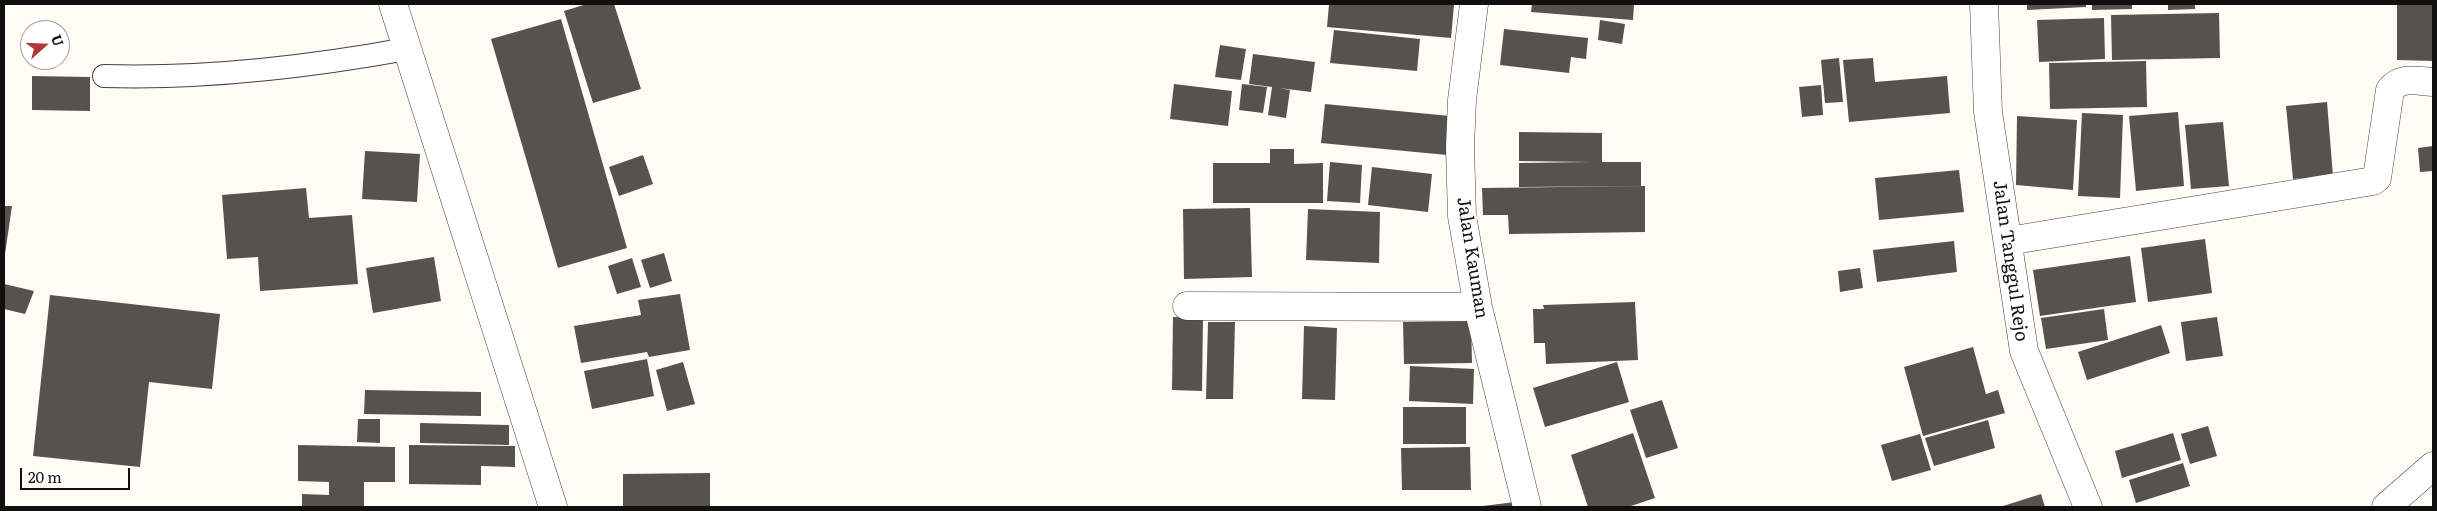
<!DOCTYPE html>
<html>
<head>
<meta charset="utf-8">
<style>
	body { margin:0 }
	#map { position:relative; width:2437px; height:511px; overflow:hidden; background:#fefcf4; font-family:Literata,serif }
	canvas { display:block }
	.frame { position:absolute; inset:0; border:5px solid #101010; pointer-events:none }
	.north { position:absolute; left:20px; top:20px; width:50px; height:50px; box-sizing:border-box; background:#fff; border:1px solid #9f9f9f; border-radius:50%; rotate:70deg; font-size:14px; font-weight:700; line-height:20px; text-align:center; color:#101010 }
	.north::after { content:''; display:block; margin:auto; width:18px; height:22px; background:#b03938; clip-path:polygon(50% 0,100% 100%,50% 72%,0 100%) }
	.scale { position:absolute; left:20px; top:468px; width:110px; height:22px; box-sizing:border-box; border:2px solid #101010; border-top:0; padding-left:6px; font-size:15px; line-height:18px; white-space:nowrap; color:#101010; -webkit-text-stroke:4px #fff; paint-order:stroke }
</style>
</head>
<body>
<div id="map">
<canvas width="2437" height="511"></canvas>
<div class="frame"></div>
<div class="north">U</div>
<div class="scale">20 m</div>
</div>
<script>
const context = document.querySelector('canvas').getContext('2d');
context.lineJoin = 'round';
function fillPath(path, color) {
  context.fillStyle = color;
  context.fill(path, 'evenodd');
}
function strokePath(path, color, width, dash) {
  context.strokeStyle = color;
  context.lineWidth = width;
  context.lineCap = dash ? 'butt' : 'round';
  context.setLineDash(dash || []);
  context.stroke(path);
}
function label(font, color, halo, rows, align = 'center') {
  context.font = font + ' Literata,serif';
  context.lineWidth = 5;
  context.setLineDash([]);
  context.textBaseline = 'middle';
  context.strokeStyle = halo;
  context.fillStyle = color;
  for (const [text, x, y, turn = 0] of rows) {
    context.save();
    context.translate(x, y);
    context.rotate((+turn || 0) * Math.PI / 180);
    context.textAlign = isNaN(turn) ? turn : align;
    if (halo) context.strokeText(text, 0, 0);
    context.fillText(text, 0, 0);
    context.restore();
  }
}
fillPath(new Path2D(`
	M587 4H614L641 89 593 103 564 11Z
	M1329 4 1454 5 1451 38 1327 27Z
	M1532 4H1634L1633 20 1531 12Z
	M2027 4H2086V7L2027 10Z
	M2092 4H2132V9L2092 10Z
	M2168 4H2195V9L2168 10Z
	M2397 4H2433V61L2397 60Z
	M2219 13 2220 58 2112 60 2111 15Z
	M2104 18 2105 59 2039 62 2037 20Z
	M561 19 627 248 558 268 491 39Z
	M1600 20 1625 24 1622 44 1598 40Z
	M1504 29 1588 38 1586 59 1571 57 1569 73 1500 65Z
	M1334 30 1420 39 1417 71 1330 63Z
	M1220 45 1246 49 1241 80 1215 77Z
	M1253 54 1315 62 1311 92 1279 88 1290 90 1286 118 1268 115 1272 87 1249 84Z
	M1839 58 1843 102 1825 103 1821 60Z
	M1873 58 1875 82 1947 76 1950 113 1849 122 1843 60Z
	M2146 61 2147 107 2050 109 2049 63Z
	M32 76 90 77V111L32 110Z
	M1174 84 1232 91 1228 126 1170 119Z
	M1242 84 1267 87 1263 113 1239 110Z
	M1821 85 1823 115 1802 117 1799 87Z
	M2327 102 2333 176 2293 179 2286 106Z
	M1325 104 1450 116 1447 155 1321 143Z
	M2178 112 2184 186 2136 191 2129 116Z
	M2082 113 2123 115 2120 198 2078 196Z
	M2017 116 2077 120 2073 190 2016 185Z
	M2223 122 2229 186 2191 189 2185 125Z
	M1519 132 1602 133V162H1641V186L1519 187V163L1589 162 1519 161Z
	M2433 146V171L2420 172 2418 148Z
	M1270 149H1294V164L1323 163V203H1213V163H1270Z
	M365 151 420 154 417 202 362 199Z
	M643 155 653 184 619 196 609 167Z
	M1330 162 1362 165 1360 203 1327 201Z
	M1372 167 1432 174 1428 212 1368 205Z
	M1959 170 1964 212 1879 220 1875 178Z
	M1645 186V232L1509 234 1508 215H1483L1482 188Z
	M306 188 309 218 352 215 358 284 260 291 258 257 227 259 222 195Z
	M4 206H12L5 254H4Z
	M1250 208 1252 277 1184 279 1183 209Z
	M1308 209 1380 212 1379 263 1306 260Z
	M2205 239 2212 293 2148 302 2141 248Z
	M1954 241 1957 272 1877 282 1873 250Z
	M664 253 672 281 650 288 641 260Z
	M2130 256 2136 302 2040 316 2033 270Z
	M434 257 441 301 373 313 366 268Z
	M632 258 641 287 617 294 608 266Z
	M1860 268 1863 288 1840 292 1838 271Z
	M4 284 34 291 25 314 4 309Z
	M680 294 690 350 649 357 647 352 581 363 574 326 641 315 638 300Z
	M50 295 220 314 212 389 149 382 140 467 33 456Z
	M1635 302 1638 360 1546 364 1545 343H1534L1533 309H1544L1543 305Z
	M2104 309 2108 340 2046 349 2041 318Z
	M1173 317 1203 318 1202 391 1172 390Z
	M2217 317 2223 356 2186 361 2181 322Z
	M1471 321 1472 363 1404 364 1403 322Z
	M1208 322H1235L1233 399H1206Z
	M2161 325 2170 353 2087 380 2078 352Z
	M1304 326 1337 328 1335 400 1302 399Z
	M1973 347 1986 394 1998 390 2005 413 1923 436 1904 367Z
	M647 359 654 396 592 409 584 371Z
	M683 362 695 404 667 411 656 370Z
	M1617 362 1629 402 1545 427 1533 388Z
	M1410 366 1474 369 1473 404 1409 401Z
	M365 390 481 392V416L364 414Z
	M1662 400 1678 448 1646 458 1630 410Z
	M1403 407H1466V444H1403Z
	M358 419H380V443L357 442Z
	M1988 420 1995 448 1934 466 1925 438Z
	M420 423 509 425V445L420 443Z
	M2208 426 2217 456 2190 464 2181 434Z
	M1633 433 1655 498 1628 507H1588L1571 455Z
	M2173 433 2181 460 2122 478 2115 451Z
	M1920 434 1931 470 1892 481 1881 445Z
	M298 445 395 447V482H364V507H302V494L329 495V482L298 481Z
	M409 445 515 446V467L481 466V485L409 484Z
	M1470 447 1471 490H1402L1401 448Z
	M2183 463 2190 486 2136 503 2129 480Z
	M710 473V507H623V474Z
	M2041 494 2045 507H2000Z
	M1515 502V507H1484L1483 506Z`), '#58524e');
const service = new Path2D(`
	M104 76C205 79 308 67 407 49`);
const minor = new Path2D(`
	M393 4 553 507
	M1474 4 1462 100 1460 147 1462 216 1478 307 1527 507
	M1984 4 1988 112 2024 351 2088 507
	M2008 241 2373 181 2377 178 2390 90C2401 76 2417 81 2433 82
	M1187 306 1478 307
	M2386 507 2433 466`);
strokePath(service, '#434343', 24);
strokePath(minor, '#434343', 29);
strokePath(service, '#fff', 22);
strokePath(minor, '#fff', 28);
label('18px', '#101010', '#fff', [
	["Jalan Kauman",1472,258,81],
	["Jalan Tanggul Rejo",2010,261,82]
]);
</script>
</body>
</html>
